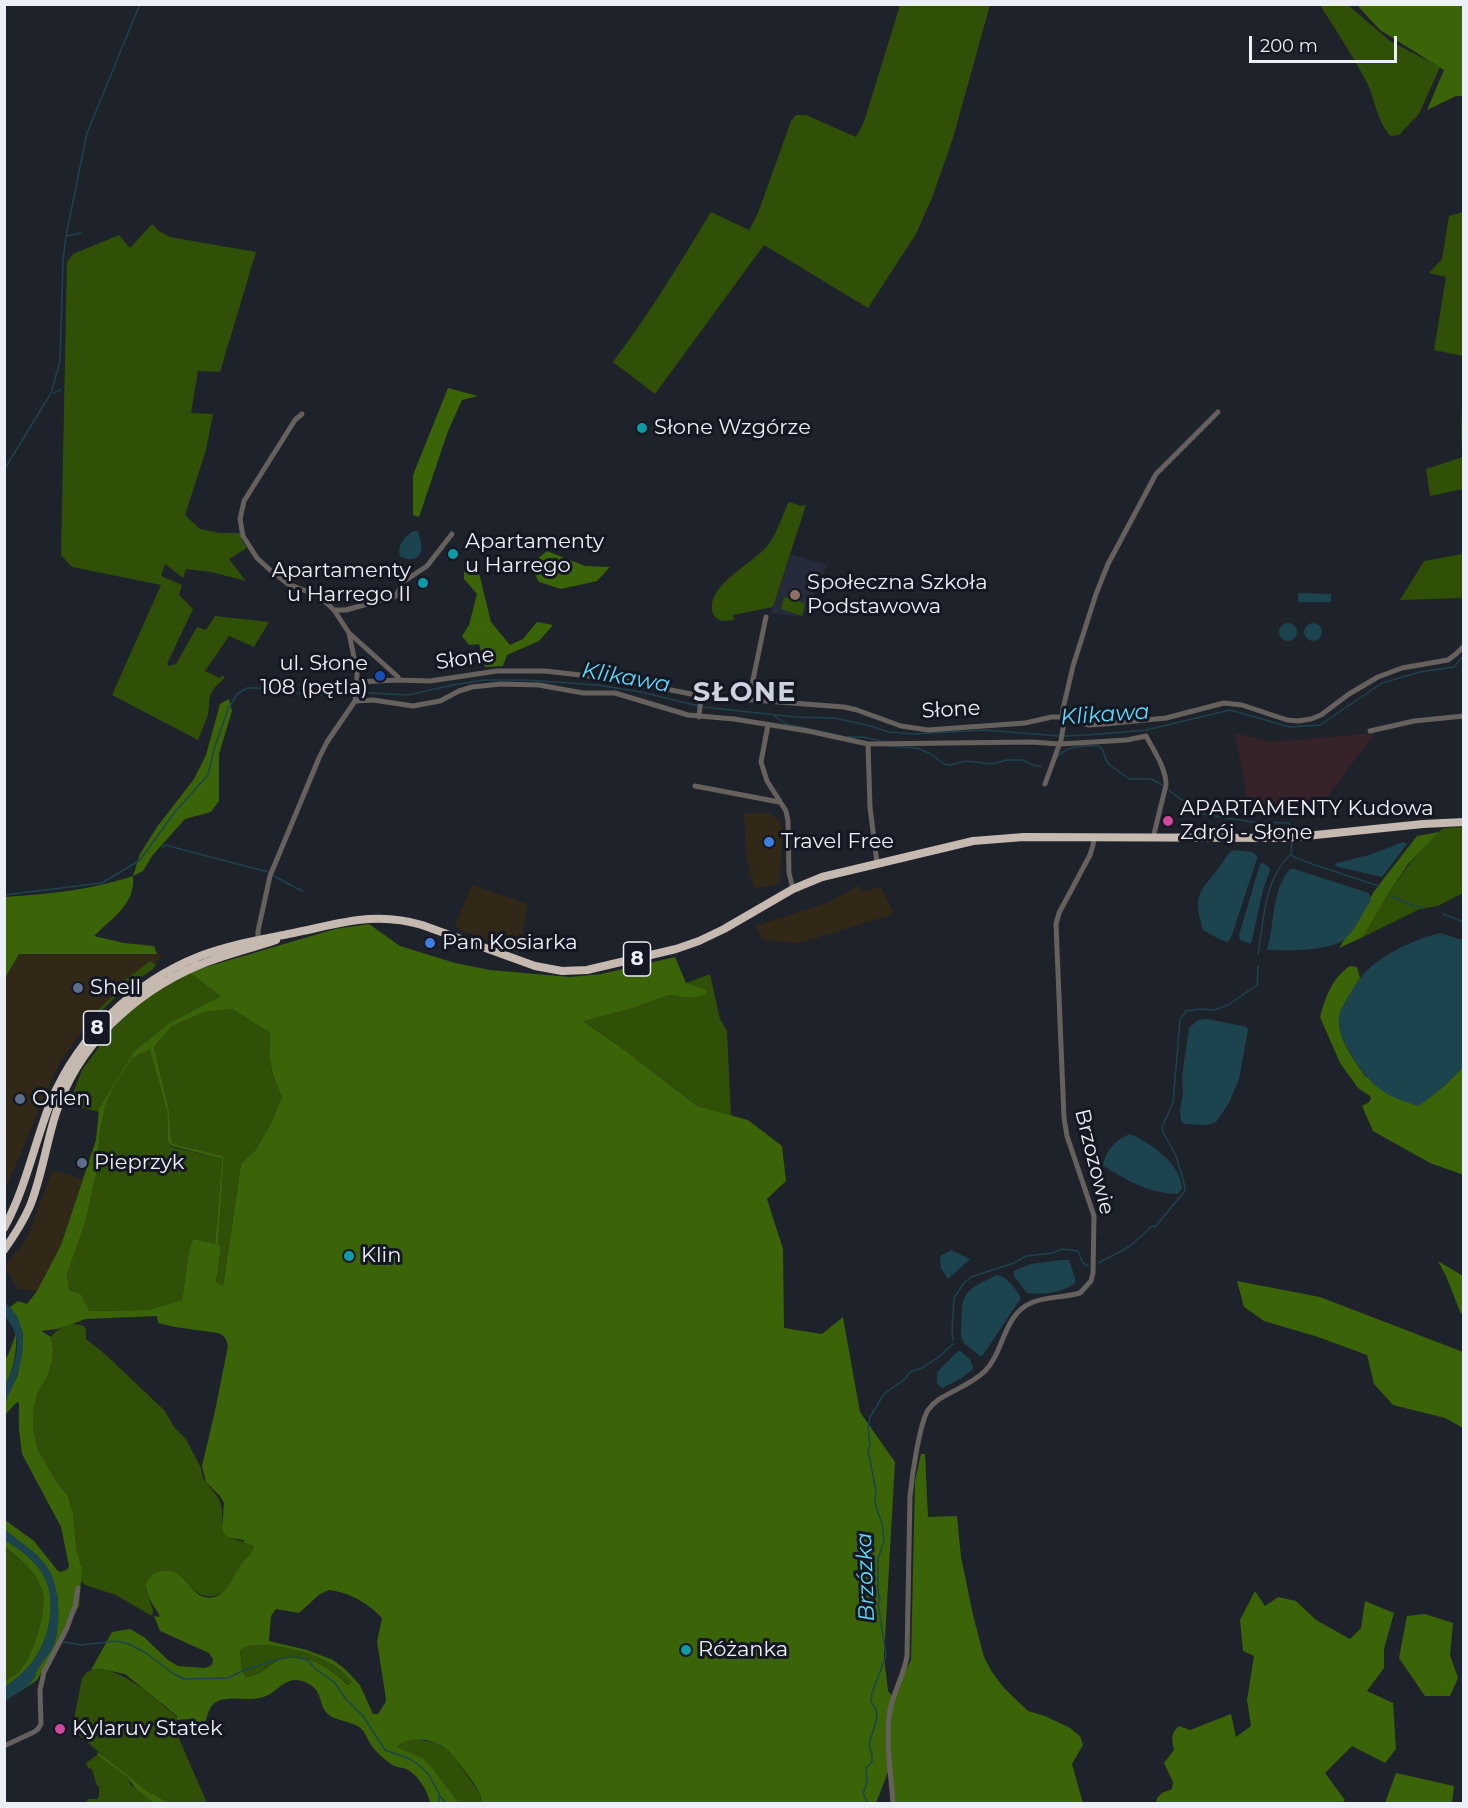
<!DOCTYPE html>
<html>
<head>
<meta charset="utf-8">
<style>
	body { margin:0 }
	#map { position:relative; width:1468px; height:1808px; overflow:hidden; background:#1e222b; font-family:Montserrat,sans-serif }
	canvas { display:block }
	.frame { position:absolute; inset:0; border:6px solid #edeff6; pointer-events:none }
	.scale { position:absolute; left:1249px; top:36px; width:148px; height:27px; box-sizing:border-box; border:3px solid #edeff6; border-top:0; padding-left:8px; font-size:18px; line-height:21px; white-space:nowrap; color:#edeff6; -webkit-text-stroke:4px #151822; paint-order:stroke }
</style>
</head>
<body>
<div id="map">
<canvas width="1468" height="1808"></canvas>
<div class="frame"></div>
<div class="scale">200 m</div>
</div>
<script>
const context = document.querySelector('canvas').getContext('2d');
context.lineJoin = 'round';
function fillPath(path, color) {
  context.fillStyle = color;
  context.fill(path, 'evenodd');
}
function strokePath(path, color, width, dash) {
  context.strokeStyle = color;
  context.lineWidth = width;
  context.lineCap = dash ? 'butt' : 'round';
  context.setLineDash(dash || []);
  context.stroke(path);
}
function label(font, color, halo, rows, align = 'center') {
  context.font = font + ' Montserrat,sans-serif';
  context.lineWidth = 6;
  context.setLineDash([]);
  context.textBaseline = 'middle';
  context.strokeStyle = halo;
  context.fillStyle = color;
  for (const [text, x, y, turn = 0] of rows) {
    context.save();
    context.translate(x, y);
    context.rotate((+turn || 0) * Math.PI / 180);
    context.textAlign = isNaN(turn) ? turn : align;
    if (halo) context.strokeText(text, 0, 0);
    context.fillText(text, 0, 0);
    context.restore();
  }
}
fillPath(new Path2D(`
	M744 813H768L781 821 782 855 779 882 772 886 754 888 746 857Z
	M472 885 528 904 518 953 454 927Z
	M859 885 862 892 881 887 894 914 800 943 762 940 756 926 829 902Z
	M19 954H163L152 969 118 993 87 1023 58 1066 5 1190V978Z
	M52 1170 83 1179 61 1245 37 1291 18 1289 5 1267 28 1236Z`), '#312818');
fillPath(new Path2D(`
	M1235 733 1271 742 1375 733 1326 799 1306 811 1250 813Z`), '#362329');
fillPath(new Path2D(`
	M791 554 827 565 803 617 771 613Z`), '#252b3a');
fillPath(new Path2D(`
	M900 5H990L953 138 932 198 916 234 868 308 764 245 655 394 613 362C649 314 680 263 711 212L749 230 758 213 791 121 796 115H806L856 137 864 122Z
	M1320 5H1348L1390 41 1440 67 1419 114 1399 135 1391 136C1378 124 1375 101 1368 85 1354 57 1336 31 1320 5Z
	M1463 212H1464L1463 356 1434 350 1446 277 1429 273 1442 259 1449 216Z
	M152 224 159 231 170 237 256 252 220 372 198 371 191 413 213 414 206 450 185 515 200 529 220 533H240L242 541 247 548 229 559 246 581 211 572 186 569 183 578 165 564 161 576 182 585 179 595 193 609 167 664 169 666 176 664 197 627 206 630 215 616 269 622 254 647 229 636 205 671 220 678 222 675 225 678 215 687 210 696 208 715 198 740 112 695 161 585 72 567 61 555 67 262 73 254 119 235 130 248Z
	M1463 376V489L1430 496 1426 469 1463 457 1461 436Z
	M790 502 801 506 806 505 773 607 733 615 734 620C729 620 725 622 720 620 715 618 713 615 712 610 708 584 754 563 768 545 777 534 782 516 788 503Z
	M1463 554V598L1400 600 1424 561Z
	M784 597 805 603 802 616 781 609Z
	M1463 827V893L1438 906 1420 909 1363 937C1387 896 1406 861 1443 828Z
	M150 961 156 965 153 969 123 990 99 1013 97 1011 112 997V990Z
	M189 972 222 996 171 1023 134 1051 118 1078 132 1058 150 1048 167 1112 168 1142 172 1147 222 1159 215 1244 193 1240 189 1251 182 1300 148 1310 88 1311 81 1294 69 1290 67 1274 85 1224 96 1175 100 1131 106 1104 114 1086 99 1112 69 1104 82 1070 109 1033 133 1008 163 986Z
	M710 974 720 1019 727 1031 731 1116 697 1106 626 1051 582 1020 633 1008 669 995 689 998 706 990 686 983Z
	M232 1009 270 1033C269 1062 270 1070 282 1097L270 1125 256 1151 241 1164 223 1286 216 1283 221 1247 218 1245 224 1156 173 1144 171 1139 169 1110 154 1047 172 1026 205 1012Z
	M72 1323 84 1326 86 1330V1339L106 1355 165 1411 174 1427 186 1439 201 1468 203 1478 219 1499 222 1509V1529L230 1538 250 1544 254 1547C251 1556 242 1562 238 1571 232 1582 226 1595 213 1596 191 1600 185 1570 165 1570L148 1580 146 1590 153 1610V1614L150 1615 116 1595 85 1585 81 1581 79 1555 77 1554 73 1514 68 1496 56 1481 37 1448 33 1426 34 1407 38 1391 48 1375 52 1362 53 1350 51 1337C56 1330 64 1326 72 1323Z
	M4 1548C20 1558 39 1574 43 1594 46 1615 32 1659 17 1674 13 1676 8 1679 5 1681Z
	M265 1645C299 1648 328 1657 353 1682L349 1685C328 1666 298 1647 271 1664 262 1670 258 1676 246 1677L242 1670 240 1650 248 1646Z
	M95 1669C127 1670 152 1697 176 1716 178 1721 177 1729 178 1736L207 1803H169L146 1790 130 1779 72 1729 82 1678 87 1672Z
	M415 1739 436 1743 446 1749 455 1758 480 1794 481 1803H459L430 1765 411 1753 396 1747 405 1741Z
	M97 1755 128 1778 131 1785 153 1803H86L88 1799H97L99 1796V1786H97L92 1769 88 1768 86 1763Z`), '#2f5006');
fillPath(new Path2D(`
	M1357 5H1463V96H1456L1427 110 1444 70 1380 30Z
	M448 388 478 396 462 400 448 431 419 517 413 515V475Z
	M547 551 585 566 610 567 597 581 561 589 539 582 533 571 537 559Z
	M473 570 479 573 491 622 510 645 523 639 537 622 553 625 539 641 507 655 503 666 485 667 479 644 469 645 462 636 469 625 477 594 464 579V572Z
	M229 699 232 711 219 754V801L211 812 185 819 152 856 143 871 133 876C136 904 112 918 94 936L124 943 154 946 157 954H19L5 978V897C48 894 92 890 133 876L140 854 157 827 194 779 206 755 220 704Z
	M1439 832 1408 864 1390 891 1363 937 1339 948 1375 890 1417 836Z
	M369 924 400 946 455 963 490 970 570 977 601 974 675 957 686 983 707 990 705 995 689 998 669 995 633 1008 583 1021 626 1051 697 1106 748 1120 782 1146 786 1181 767 1199 783 1249 784 1328 822 1334 843 1317 860 1412 895 1462 884 1656 888 1691 893 1696 911 1660 915 1481 921 1454H925L928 1517 957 1516 961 1557 973 1615 984 1657 992 1672 1004 1688 1028 1711 1045 1716 1070 1728 1080 1736 1083 1745 1072 1764 1083 1803H893L890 1767 876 1803H481C481 1800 481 1797 480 1794 477 1786 453 1754 445 1748 433 1739 408 1735 397 1747L422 1758 430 1765 459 1803H430C429 1793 418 1775 408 1770 403 1767 396 1768 391 1764 385 1760 379 1754 374 1749 368 1742 366 1732 359 1727 350 1721 337 1721 329 1715 316 1704 326 1689 302 1681 286 1676 279 1690 266 1696 251 1703 230 1694 216 1702 208 1706 207 1719 204 1726L188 1719 177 1720V1716L125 1674 100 1669 91 1670 112 1632 130 1629 144 1637 168 1660 178 1666 205 1668 212 1665 213 1659 209 1653 160 1631 154 1616 159 1617V1614C152 1603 137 1584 154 1574 159 1571 166 1569 172 1571 185 1575 191 1593 204 1597 224 1602 232 1579 240 1566 245 1559 251 1555 254 1547L252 1545 245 1543 243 1540 230 1538 225 1535 222 1529 224 1503 220 1496 206 1482 202 1466 215 1411 228 1346C226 1339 225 1335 218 1333L175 1327 158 1323 157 1316 86 1319 57 1329 41 1331 51 1337 53 1350 52 1362 48 1375 38 1392 34 1407 33 1426 37 1448 56 1481 68 1496 73 1514 77 1554 79 1555 80 1564 82 1567 79 1606 37 1680 18 1693 34 1678 37 1670 52 1648 55 1640 58 1598 38 1556 5 1530V1520L34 1541 58 1571 61 1572 68 1569 69 1566 61 1527 22 1454 19 1430V1403L17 1402 5 1415V1402L18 1374 23 1334 17 1317 10 1307 18 1301 27 1304 37 1291 61 1245 96 1140 99 1109 134 1051 170 1023 221 996 189 972 335 929ZM232 1009 270 1033C269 1062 270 1070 282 1097L270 1125 256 1150 241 1164 223 1286 216 1282 221 1247 218 1245 224 1156 173 1144 171 1139 169 1110 154 1047 172 1026 205 1012ZM150 1049 167 1112 168 1142 172 1146 222 1159 215 1244 193 1239 189 1251 182 1300 148 1310 89 1311 81 1294 69 1290 67 1274 85 1224 96 1175 100 1131 106 1104 115 1084 132 1058ZM329 1590C349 1592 369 1604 382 1618L377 1642 386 1699 385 1703 378 1714H373L360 1685 345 1669 333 1660 307 1650 269 1641 271 1616 276 1609 299 1613 320 1594ZM265 1645C297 1648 331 1657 352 1682L348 1685C330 1668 301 1648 275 1662 265 1668 259 1676 246 1677L242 1670 240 1650 248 1646Z
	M1350 966 1357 967 1360 978C1353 990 1343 1003 1340 1016 1335 1035 1355 1062 1366 1077L1442 1088 1463 1067V1173L1461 1174 1430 1163 1373 1131 1362 1106 1368 1103 1371 1099 1370 1096 1358 1088 1340 1063 1320 1017C1326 996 1332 978 1350 966Z
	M1438 1261 1463 1276V1311L1461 1314 1446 1276Z
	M1237 1281 1320 1297 1463 1352V1428L1445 1418 1393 1405 1374 1384 1367 1355 1318 1337 1264 1321 1244 1307Z
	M16 1333C17 1352 14 1368 5 1386V1360L9 1353Z
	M5 1540C17 1548 32 1557 40 1570 60 1596 50 1643 29 1666 22 1674 13 1681 5 1687L4 1681C8 1679 13 1676 17 1674 32 1659 46 1615 43 1594 39 1574 20 1558 5 1548Z
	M1255 1591 1265 1606 1278 1597 1296 1601 1316 1620 1350 1639 1361 1628 1365 1601 1394 1613 1384 1649V1668L1367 1691 1393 1703 1396 1749 1385 1763 1352 1746 1325 1773 1345 1800 1342 1803H1156L1157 1798 1162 1793 1172 1789 1173 1782 1164 1763 1174 1750C1172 1739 1170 1734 1179 1726L1190 1730 1231 1714 1236 1737 1251 1726 1247 1700 1254 1656 1243 1651 1240 1620Z
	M1425 1614 1453 1623 1450 1655 1458 1678 1450 1696H1425L1399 1658 1407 1616Z
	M98 1752 146 1790 169 1803H153L136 1789 128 1778 97 1755Z
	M1396 1773 1454 1786 1452 1803H1385Z`), '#3b6308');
fillPath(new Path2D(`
	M413 531H418C419 537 423 545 421 551 419 561 407 561 400 556 397 544 405 537 413 531Z
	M1298 593 1331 594V602H1298Z
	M1304 632a9 9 0 1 1 18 0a9 9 0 1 1-18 0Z
	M1279 632a9 9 0 1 1 18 0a9 9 0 1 1-18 0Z
	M1403 842 1407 844 1382 877 1334 866 1337 863 1369 855Z
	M1233 850 1252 852 1257 856V859L1232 935 1228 942 1219 939 1203 930C1192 892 1200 893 1221 865 1225 859 1227 854 1233 850Z
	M1263 863 1269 867 1270 870 1263 890 1251 944 1240 940 1239 935 1260 864Z
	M1290 869H1294L1369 893 1371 900C1363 912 1356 929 1345 939 1331 951 1285 951 1267 950 1275 924 1271 891 1290 869Z
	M1440 933 1463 940V1067L1442 1088 1419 1106C1390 1098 1374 1089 1357 1064 1349 1052 1337 1032 1339 1017 1340 1010 1345 1002 1349 996 1352 990 1356 983 1361 977 1380 955 1412 940 1440 933Z
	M1208 1019 1247 1027 1248 1030 1239 1079 1229 1103 1216 1122 1207 1125 1184 1124 1181 1120 1180 1110 1183 1093 1182 1076 1189 1028 1198 1020Z
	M1130 1134C1147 1141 1170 1157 1178 1174 1180 1177 1181 1183 1182 1188L1178 1194C1146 1193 1130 1181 1103 1166 1105 1151 1115 1140 1130 1134Z
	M951 1250 970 1259 948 1279 941 1268 940 1256Z
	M1061 1260H1069L1076 1281 1074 1284C1060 1293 1044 1295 1027 1293L1014 1276V1271L1030 1264Z
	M997 1275C1008 1277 1015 1288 1021 1298L983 1355 980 1356 964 1343 961 1337C963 1296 957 1293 997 1275Z
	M5 1303C36 1326 21 1374 5 1402 5 1398 4 1392 4 1388 5 1383 9 1379 10 1375 19 1354 21 1333 5 1317Z
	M958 1351H960C966 1355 973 1361 973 1369L962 1378 942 1388 937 1383V1372Z
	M5 1530C20 1542 39 1553 49 1570 60 1588 62 1628 53 1647 49 1655 42 1662 37 1670 37 1671 35 1678 34 1679 27 1688 14 1695 5 1701V1687C13 1681 22 1674 29 1666 50 1643 60 1596 40 1570 32 1557 17 1548 5 1540Z`), '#1c444f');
strokePath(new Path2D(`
	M67 236 81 233
	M53 393 61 390
	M4 470 51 393 60 361 63 260 66 236 87 133 140 4
	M703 707 795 717 834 718 871 726 889 732 914 734 984 730 1059 736
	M773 715 786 724 842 736
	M1063 736 1087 735 1146 730 1230 710 1290 727 1320 725 1382 683 1420 672 1454 667 1464 655
	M847 737H863L881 741
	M887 746 917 748 931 754 944 764 951 765 965 761 992 764 1007 760H1023L1035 766H1041
	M1057 757C1066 746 1085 745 1099 746L1102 749 1106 760 1110 765 1129 779H1151L1162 785
	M1167 789 1199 812 1208 815 1252 822 1289 823 1292 832
	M162 848 165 845 268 872
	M1291 853 1292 843
	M1292 855 1294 857 1312 864 1379 886
	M274 876 302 891
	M4 895 102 883 140 860 174 813 208 775 214 749 228 709 237 694 247 688H270L312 695 372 693 408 695 453 685 484 680H527L597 685 641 692 699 706
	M1391 896 1411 905 1424 908
	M1443 914 1464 922
	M1258 954C1264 920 1264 878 1291 854
	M1098 1263 1129 1247 1148 1230 1149 1228 1152 1226 1155 1227 1185 1191 1184 1183 1176 1156 1163 1132 1162 1127 1173 1103 1180 1020 1186 1011 1201 1009 1214 1010 1228 1005 1257 985 1258 966
	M953 1340 952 1330 954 1298 964 1283 971 1277 1014 1263 1026 1256 1053 1253 1062 1249 1078 1251 1083 1263 1088 1266
	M64 1642 81 1645 116 1641 129 1644 146 1653 172 1673 184 1679 228 1678 244 1670 280 1659 294 1657 306 1659 317 1670 334 1682 345 1698 363 1716 385 1750 410 1759 420 1766 429 1775 439 1794V1804
	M439 1795 447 1804
	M868 1804 863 1793 867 1783 866 1768 872 1762V1755L869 1744 877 1718 876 1710 871 1701 872 1693 886 1656 878 1603 880 1600 878 1592V1559L884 1541 882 1523 876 1507 875 1499 876 1491 868 1450 870 1445 868 1427 870 1417 884 1394 905 1379 910 1372 922 1368 940 1356 953 1344`), '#1c444f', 1.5);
strokePath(new Path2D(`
	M302 414 295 420 244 501 240 519 243 536 257 558 269 569 288 584 319 596 334 610 349 633 398 677 399 680
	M334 610H346L396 596 403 582 427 566 452 534
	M349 633 357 672V682L355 701
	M357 682 399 680 430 681 497 671H545L616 679 701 696 844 707 857 710 901 726 928 730 1025 723 1052 717H1062L1089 725 1104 724 1166 718 1224 703 1242 705 1287 720 1298 721 1311 719 1321 715 1349 694 1378 677 1402 668 1448 660 1456 654 1464 646
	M749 699 766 617
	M355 701 373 700 413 706 440 701 459 691 472 687 501 684 539 685 583 693H615L688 715 734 719 808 731 868 744 1031 742 1060 744 1127 740 1146 736C1154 751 1166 768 1166 785L1153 838
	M699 717 701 696
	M768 725 761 762 767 781 786 811 788 821 789 873 793 889
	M1370 731 1414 721 1464 716
	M868 744 870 807 877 863
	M1045 784 1061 740 1064 723 1062 717 1063 709 1073 666 1096 594 1108 564 1156 474 1218 412
	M695 786 779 802
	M258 940V931L270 876 319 758 327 742 355 701
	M4 1746 34 1732 38 1729 41 1724 40 1690 44 1672 67 1628 75 1606 78 1588
	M4 1803 6 1804
	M893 1804C891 1773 885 1740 890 1710 894 1691 904 1675 907 1656L910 1496C912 1477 919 1425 928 1410 931 1406 934 1403 938 1400 953 1390 972 1384 985 1371 1004 1352 1003 1315 1031 1303 1046 1296 1064 1298 1080 1293L1091 1281 1093 1273 1094 1216 1067 1136 1064 1118 1056 924 1059 913 1090 855 1093 845 1094 838`), '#66615d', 5);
strokePath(new Path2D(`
	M4 1228C26 1188 34 1144 51 1101 79 1035 134 982 200 956 229 945 258 940 288 934 336 925 373 910 422 925L535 966 562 971 587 970 676 949 699 941 724 929 793 889 822 877 973 841 1024 837 1286 838 1423 824 1464 822
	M4 1250C14 1236 23 1222 30 1206 42 1176 46 1144 56 1113 77 1046 134 993 197 966 223 955 250 949 276 940`), '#c5b9b0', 8);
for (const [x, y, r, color] of [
	[642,428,6,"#0f9aa8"],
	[453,554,6,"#0f9aa8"],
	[423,583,6,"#0f9aa8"],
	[795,595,6,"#8d6e63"],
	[380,676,6,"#1a4fb4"],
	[1168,821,6,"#d1479c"],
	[769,842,6,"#3f7fe0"],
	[430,943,6,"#3f7fe0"],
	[78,988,6,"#5c6f8a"],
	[20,1099,6,"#5c6f8a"],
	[82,1163,6,"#5c6f8a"],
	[349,1256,6,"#0f9aa8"],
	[686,1650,6,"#0f9aa8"],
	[60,1729,6,"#d1479c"]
]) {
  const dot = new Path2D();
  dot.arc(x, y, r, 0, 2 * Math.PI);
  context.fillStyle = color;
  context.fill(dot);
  strokePath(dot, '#151822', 2);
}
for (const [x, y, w] of [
	[637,959,27],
	[97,1028,27]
]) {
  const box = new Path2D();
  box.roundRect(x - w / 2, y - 17, w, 34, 4.5);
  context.fillStyle = '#151822';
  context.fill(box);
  strokePath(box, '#edeff6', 1.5);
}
label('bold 20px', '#edeff6', null, [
	["8",637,959],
	["8",97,1028]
]);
label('21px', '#edeff6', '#151822', [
	["Słone Wzgórze",654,428],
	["Apartamenty",465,542],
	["u Harrego",465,566],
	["Apartamenty",411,571,"right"],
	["u Harrego II",411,595,"right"],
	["Społeczna Szkoła",807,583],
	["Podstawowa",807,607],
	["ul. Słone",368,664,"right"],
	["108 (pętla)",368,688,"right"],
	["APARTAMENTY Kudowa",1180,809],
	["Zdrój - Słone",1180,833],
	["Travel Free",781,842],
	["Pan Kosiarka",442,943],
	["Shell",90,988],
	["Orlen",32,1099],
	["Pieprzyk",94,1163],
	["Klin",361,1256],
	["Różanka",698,1650],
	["Kylaruv Statek",72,1729]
], 'left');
label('21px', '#edeff6', '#151822', [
	["Słone",465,659,-8],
	["Słone",951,710,-3],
	["Brzozowie",1094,1162,76]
]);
label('italic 22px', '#5cdbfe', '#151822', [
	["Klikawa",626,678,10],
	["Klikawa",1105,715,-4],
	["Brzózka",866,1577,-92]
]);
context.letterSpacing = '1.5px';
label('bold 27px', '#ced3e0', '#151822', [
	["SŁONE",745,693]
]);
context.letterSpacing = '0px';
</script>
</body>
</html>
